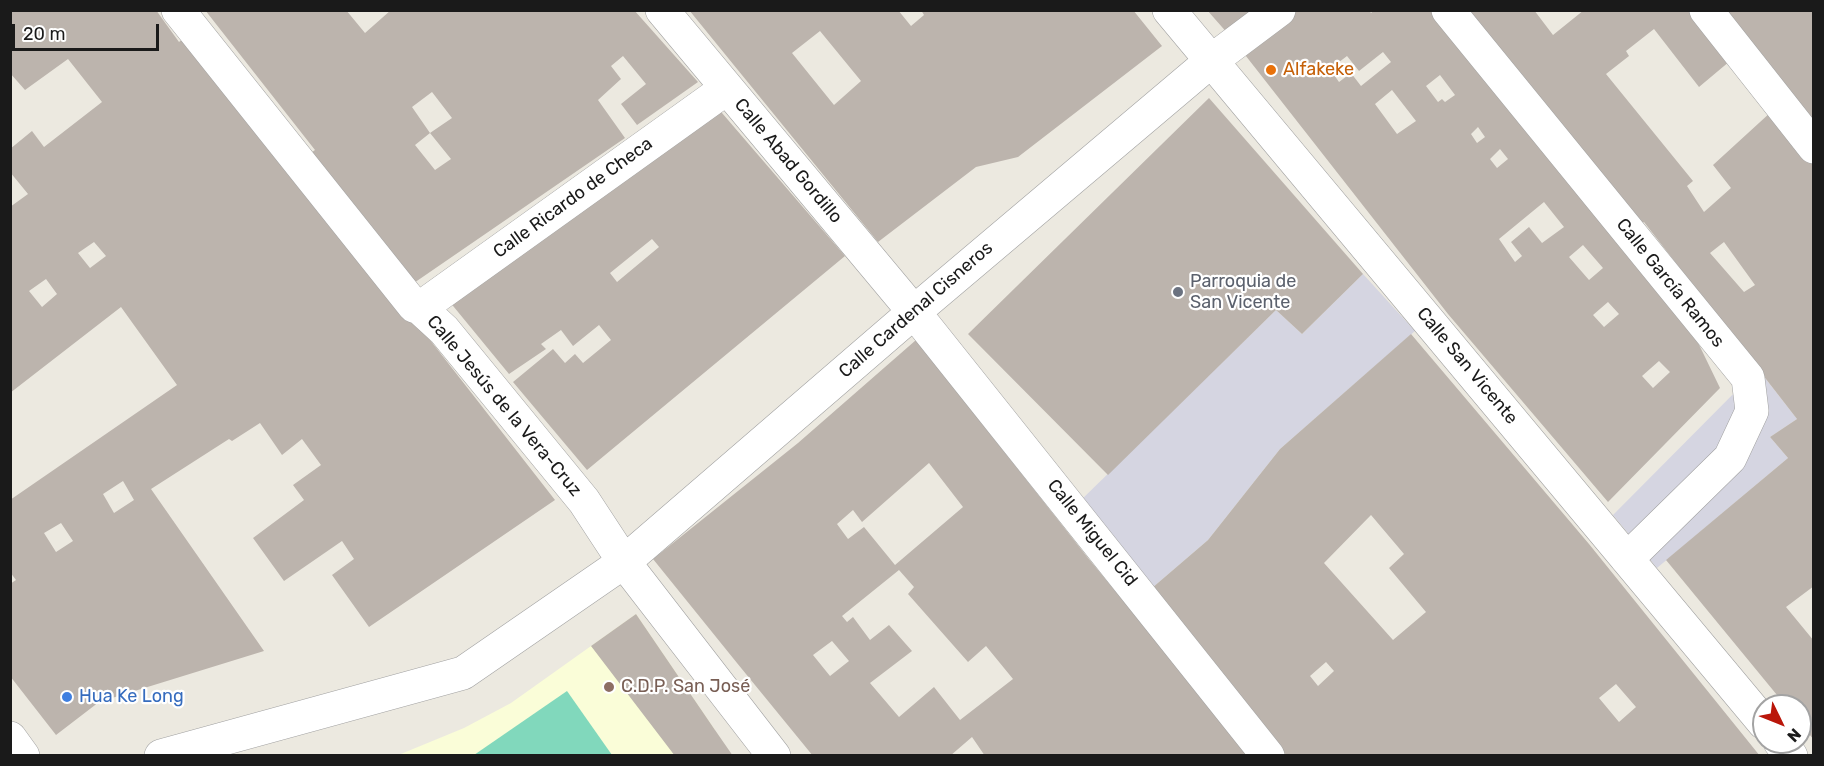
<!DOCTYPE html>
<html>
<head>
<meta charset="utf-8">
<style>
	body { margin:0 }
	#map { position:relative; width:1824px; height:766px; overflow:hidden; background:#ece9e0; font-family:Rubik,sans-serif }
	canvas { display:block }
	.frame { position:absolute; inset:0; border:12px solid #1a1a1a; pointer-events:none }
	.north { position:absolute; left:1752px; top:694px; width:60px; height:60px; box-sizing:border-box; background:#fff; border:2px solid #a3a3a3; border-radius:50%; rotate:133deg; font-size:16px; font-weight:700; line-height:24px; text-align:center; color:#1a1a1a }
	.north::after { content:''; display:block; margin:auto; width:21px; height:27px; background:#ba160a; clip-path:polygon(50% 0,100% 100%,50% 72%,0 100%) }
	.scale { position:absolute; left:12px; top:24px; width:147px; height:27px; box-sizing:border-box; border:3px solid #1a1a1a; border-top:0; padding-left:8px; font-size:18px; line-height:21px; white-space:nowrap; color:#1a1a1a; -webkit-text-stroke:4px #fff; paint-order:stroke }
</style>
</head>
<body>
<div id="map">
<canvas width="1824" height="766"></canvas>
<div class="frame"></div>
<div class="north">N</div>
<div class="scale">20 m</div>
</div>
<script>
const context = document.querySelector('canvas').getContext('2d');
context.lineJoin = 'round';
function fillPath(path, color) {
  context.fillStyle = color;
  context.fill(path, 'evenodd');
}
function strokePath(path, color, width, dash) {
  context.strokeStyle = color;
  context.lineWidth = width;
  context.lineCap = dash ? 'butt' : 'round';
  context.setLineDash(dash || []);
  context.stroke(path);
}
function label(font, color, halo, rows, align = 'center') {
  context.font = font + ' Rubik,sans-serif';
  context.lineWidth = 4.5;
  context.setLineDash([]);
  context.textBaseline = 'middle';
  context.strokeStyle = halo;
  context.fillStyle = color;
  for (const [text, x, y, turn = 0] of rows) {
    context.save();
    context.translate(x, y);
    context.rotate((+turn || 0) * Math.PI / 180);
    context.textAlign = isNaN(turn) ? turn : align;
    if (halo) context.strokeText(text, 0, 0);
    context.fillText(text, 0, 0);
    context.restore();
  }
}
fillPath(new Path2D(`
	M636 614 715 730 684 755 396 756 464 728 511 703Z`), '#fafdd8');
fillPath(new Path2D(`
	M567 691 612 755H474Z`), '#81d8bc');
fillPath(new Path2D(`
	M1363 274 1415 331 1280 449 1208 540 1152 588 1079 502 1276 310 1302 334Z
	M1758 369 1797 419 1770 437 1788 458 1657 568 1613 515Z`), '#d5d5e1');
fillPath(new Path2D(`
	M10 10H156L179 42 184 38 416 322 555 500 369 627 332 575 354 559 342 541 284 581 253 538 304 500 293 485 321 465 302 439 282 455 260 423 232 441 229 439 151 489 264 651 99 702 56 735 10 676V584L16 580 10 572V500L177 385 121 307 10 393V207L28 194 10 172V149L32 131 44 147 102 102 68 59 25 90 10 73ZM94 242 106 256 90 268 78 253ZM46 279 57 294 42 307 29 291ZM123 481 134 500 114 513 103 494ZM61 523 73 541 56 552 44 533Z
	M205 10H346L365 33 391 10H634L698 82 637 125 621 104 646 84 623 56 611 66 621 79 598 100 625 138 411 285 308 155 315 150ZM432 92 452 118 430 133 451 159 435 170 415 145 430 133 412 107Z
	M689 10H898L911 26 924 15 921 10H1133L1162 46 1018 157 976 167 878 242ZM820 31 861 81 834 105 792 53Z
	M1207 10H1264L1229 35Z
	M1294 10H1369L1371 13 1374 10H1431L1481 74 1689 324 1720 388 1608 502 1448 314 1242 51ZM1383 52 1391 62 1361 86 1351 73 1339 82 1330 69 1347 56 1359 71ZM1440 75 1455 95 1445 102 1442 99 1438 102 1426 86ZM1392 90 1416 121 1397 134 1375 104ZM1478 127 1485 137 1477 143 1471 134ZM1500 149 1508 159 1497 168 1490 159ZM1544 202 1564 227 1542 243 1529 227 1511 242 1522 256 1515 262 1499 239ZM1583 245 1603 268 1589 280 1569 257ZM1608 302 1619 314 1604 327 1593 315ZM1659 361 1670 372 1653 388 1642 376Z
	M1464 10H1534L1553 35 1584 10H1691L1730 61 1699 87 1654 29 1626 51 1629 56 1606 74 1693 181 1687 186 1704 212 1731 188 1713 165 1771 112 1814 162V586L1786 607 1814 641V740L1800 723V706H1786L1666 560 1788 458 1770 437 1797 419 1644 222 1637 227ZM1724 242 1755 285 1744 292 1710 253Z
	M1720 10H1814V130Z
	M1209 98 1363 274 1302 334 1276 310 1108 475 968 334Z
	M716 106 845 256 587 470 513 382 553 349 565 363 575 354 583 363 611 340 599 325 573 346 561 330 541 344 546 349 509 374 449 301ZM652 239 659 247 617 282 610 273Z
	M1411 334 1589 544 1760 756H1287L1152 588 1208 540 1280 449ZM1371 515 1404 554 1389 568 1426 612 1393 640 1324 563ZM1326 662 1334 671 1318 686 1310 676ZM1616 684 1636 707 1619 722 1599 698Z
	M916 340 1088 558 1251 756H985L972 737 950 756H813L737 663 653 559 798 443ZM929 463 963 507 895 565 864 527 848 539 837 524 853 510 862 522ZM899 570 914 587 908 594 968 662 986 646 1013 679 960 720 934 687 899 717 870 683 912 651 889 625 870 640 853 617 847 622 842 616ZM832 641 849 661 830 676 813 655Z
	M636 614 715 730 733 756H675L591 646Z`), '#bcb4ad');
const minor = new Path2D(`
	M178 10 414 306 420 308 444 330 584 501 624 562 774 756
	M662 10 914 312 1268 756
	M1169 10 1764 723
	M1448 10 1748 378 1752 411 1730 458 1627 559
	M1706 10 1814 147
	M420 308 727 88
	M10 738 23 756
	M1780 742 1791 756
	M161 756 463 673 624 562 914 312 1211 61 1279 10`);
strokePath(minor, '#a1a1a1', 34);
strokePath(minor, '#fff', 33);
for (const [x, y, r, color] of [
	[1271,70,6,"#e8710a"],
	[1178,292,6,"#6b7280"],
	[609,687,6,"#8d6e63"],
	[67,697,6,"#3f7fe0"]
]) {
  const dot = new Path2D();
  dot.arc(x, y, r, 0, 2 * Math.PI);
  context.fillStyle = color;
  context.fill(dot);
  strokePath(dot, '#fff', 2);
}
label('18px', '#c56008', '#fff', [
	["Alfakeke",1283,70]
], 'left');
label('18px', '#1a1a1a', '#fff', [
	["Calle Abad Gordillo",788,161,50],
	["Calle Ricardo de Checa",573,198,-36],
	["Calle García Ramos",1670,283,51],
	["Calle Cardenal Cisneros",916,310,-41],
	["Calle San Vicente",1467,366,50],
	["Calle Jesús de la Vera-Cruz",504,406,50],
	["Calle Miguel Cid",1092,533,51]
]);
label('18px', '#5b616d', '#fff', [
	["Parroquia de",1190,282],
	["San Vicente",1190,303]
], 'left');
label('18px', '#785e54', '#fff', [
	["C.D.P. San José",621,687]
], 'left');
label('18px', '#366cbe', '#fff', [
	["Hua Ke Long",79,697]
], 'left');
</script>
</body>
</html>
